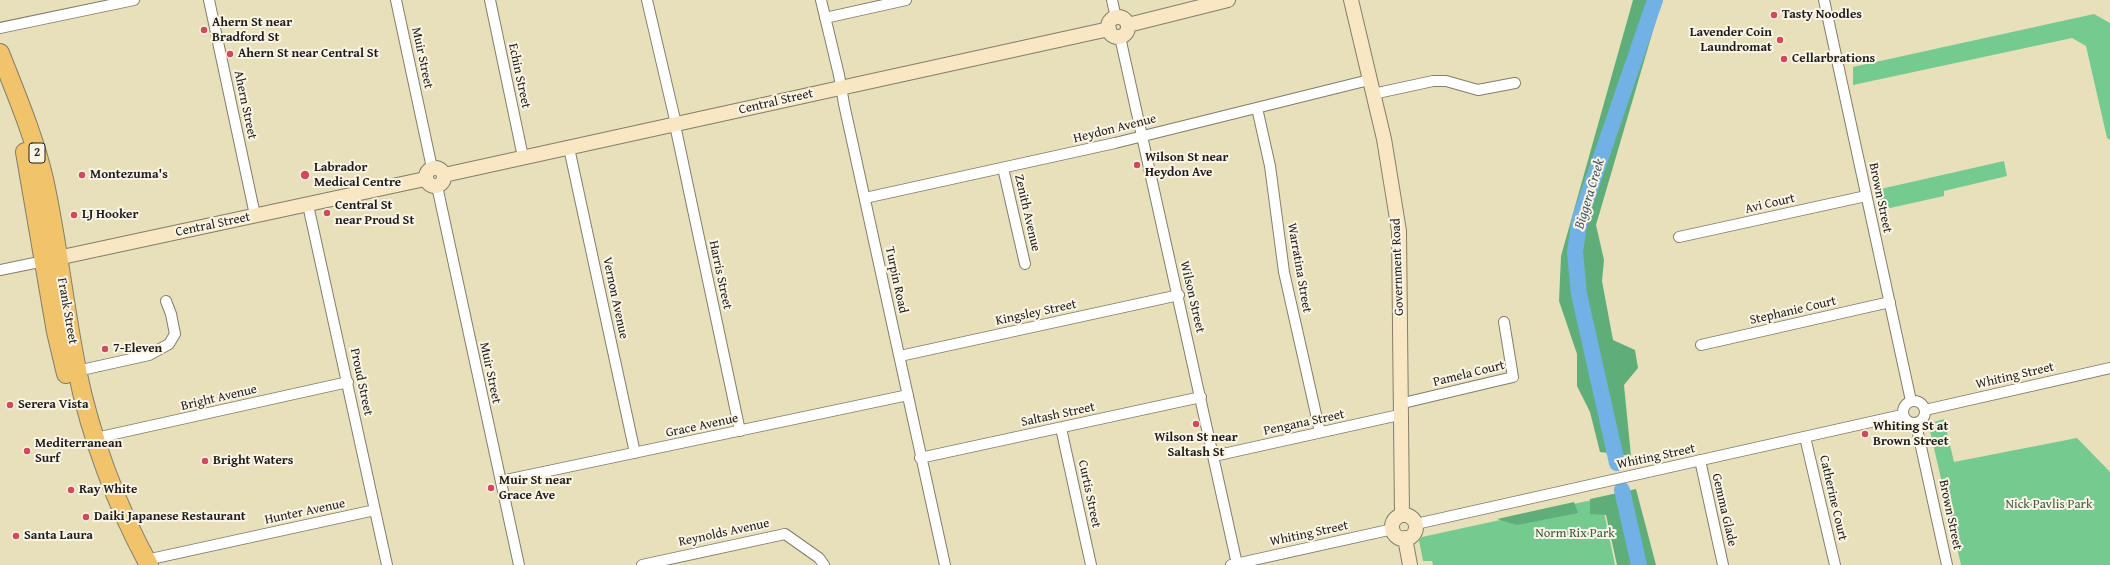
<!DOCTYPE html>
<html>
<head>
<meta charset="utf-8">
<style>
	body { margin:0 }
	canvas { display:block; background:#e7e0bb }
</style>
</head>
<body>
<canvas width="2110" height="565"></canvas>
<script>
const context = document.querySelector('canvas').getContext('2d');
context.lineJoin = 'round';
function fillPath(path, color) {
  context.fillStyle = color;
  context.fill(path, 'evenodd');
}
function strokePath(path, color, width, dash) {
  context.strokeStyle = color;
  context.lineWidth = width;
  context.lineCap = dash ? 'butt' : 'round';
  context.setLineDash(dash || []);
  context.stroke(path);
}
function label(font, color, halo, rows, align = 'center') {
  context.font = font + ' "Gentium Book Plus",serif';
  context.lineWidth = 4;
  context.setLineDash([]);
  context.textBaseline = 'middle';
  context.strokeStyle = halo;
  context.fillStyle = color;
  for (const [text, x, y, turn = 0] of rows) {
    context.save();
    context.translate(x, y);
    context.rotate((+turn || 0) * Math.PI / 180);
    context.textAlign = isNaN(turn) ? turn : align;
    if (halo) context.strokeText(text, 0, 0);
    context.fillText(text, 0, 0);
    context.restore();
  }
}
fillPath(new Path2D(`
	M2094 14 2110 23V140L2107 138 2086 46 2072 38 1853 85V67Z
	M2004 161 2007 176 1944 191V196L1881 210 1876 190Z
	M1944 419 1954 462 2077 438 2110 472V565H1961L1930 431 1934 422Z
	M1601 498 1615 565H1433L1432 561H1423L1419 540 1422 537Z`), '#74ca8f');
fillPath(new Path2D(`
	M1633 0H1662L1596 225 1604 260 1602 281 1613 340 1635 350 1638 368 1624 385 1631 456 1600 452 1590 412 1577 386V354L1559 301 1561 256Z
	M1636 489 1656 565H1617L1606 515 1590 514V499Z
	M1574 502 1578 513 1517 525 1497 519Z`), '#5fae7a');
strokePath(new Path2D(`
	M1617 463 1579 294 1575 252 1580 218 1655 0
	M1622 490 1639 565`), '#71b1e5', 16);
const street = new Path2D(`
	M209 0 255 215
	M396 0 432 168
	M490 0 523 157
	M647 0 676 124
	M821 0 839 75 844 104 945 565
	M1112 0 1116 18
	M1824 0 1911 401
	M825 18 906 0
	M0 28 134 0
	M1120 37 1237 564
	M1373 94 1433 81H1446L1478 90 1515 83
	M1257 108 1270 166 1284 272 1320 432
	M675 125 740 431
	M569 148 635 453
	M1003 168 1025 264
	M437 186 519 565
	M865 198 1115 143 1369 80
	M308 205 387 565
	M1679 237 1866 196
	M0 270 44 261
	M1701 345 1890 302
	M900 356 1179 295
	M77 371 149 355 169 344 175 334 171 314 166 301
	M1903 412a11 11 0 1 1 22 0a11 11 0 1 1-22 0Z
	M1399 404 1513 377 1504 322
	M1925 410 2110 368
	M1916 424 1947 565
	M1061 428 1091 565
	M1805 437 1835 565
	M96 438 348 382
	M1214 456 1399 415
	M920 458 1201 397
	M1700 460 1723 565
	M501 481 908 395
	M1416 524 1902 415
	M146 560 375 510
	M642 565 785 534 819 558 824 565
	M1231 565 1393 529`);
const secondary = new Path2D(`
	M1351 0 1384 139 1399 231 1402 515
	M1108 27a10 10 0 1 1 20 0a10 10 0 1 1-20 0Z
	M1128 25 1228 0
	M426 177a9 9 0 1 1 18 0a9 9 0 1 1-18 0Z
	M444 175 1109 29
	M48 260 425 179
	M1392 527a12 12 0 1 1 24 0a12 12 0 1 1-24 0Z
	M1405 538 1410 565`);
const highway = new Path2D(`
	M0 53C16 94 34 136 44 179 58 242 64 306 77 370 90 435 117 507 149 565
	M25 152 56 332 66 374`);
strokePath(street, '#827e6c', 12);
strokePath(secondary, '#827e6c', 16);
strokePath(highway, '#827e6c', 20);
strokePath(street, '#fff', 10);
strokePath(secondary, '#f9e7c3', 14);
strokePath(highway, '#f1c36a', 18);
for (const [x, y, r, color] of [
	[1774,15,4,"#d1495b"],
	[204,30,4,"#d1495b"],
	[1780,40,4,"#d1495b"],
	[230,54,4,"#d1495b"],
	[1784,59,4,"#d1495b"],
	[1137,165,4,"#d1495b"],
	[82,175,4,"#d1495b"],
	[305,175,5,"#d1495b"],
	[327,213,4,"#d1495b"],
	[74,215,4,"#d1495b"],
	[105,349,4,"#d1495b"],
	[10,405,4,"#d1495b"],
	[1196,424,4,"#d1495b"],
	[1865,434,4,"#d1495b"],
	[27,451,4,"#d1495b"],
	[205,461,4,"#d1495b"],
	[491,488,4,"#d1495b"],
	[71,490,4,"#d1495b"],
	[86,517,4,"#d1495b"],
	[16,536,4,"#d1495b"]
]) {
  const dot = new Path2D();
  dot.arc(x, y, r, 0, 2 * Math.PI);
  context.fillStyle = color;
  context.fill(dot);
  strokePath(dot, '#fcf5e5', 1.5);
}
for (const [x, y, w] of [
	[37,153,16]
]) {
  const box = new Path2D();
  box.roundRect(x - w / 2, y - 10, w, 20, 3);
  context.fillStyle = '#fcf5e5';
  context.fill(box);
  strokePath(box, '#1c1c1c', 1);
}
label('bold 12px', '#1c1c1c', null, [
	["2",37,153]
]);
label('bold 13px', '#1c1c1c', '#fcf5e5', [
	["Tasty Noodles",1782,15],
	["Ahern St near",212,23],
	["Bradford St",212,38],
	["Lavender Coin",1772,33,"right"],
	["Laundromat",1772,48,"right"],
	["Ahern St near Central St",238,54],
	["Cellarbrations",1792,59],
	["Wilson St near",1145,158],
	["Heydon Ave",1145,173],
	["Labrador",314,168],
	["Medical Centre",314,183],
	["Montezuma's",90,175],
	["Central St",335,206],
	["near Proud St",335,221],
	["LJ Hooker",82,215],
	["7-Eleven",113,349],
	["Serera Vista",18,405],
	["Whiting St at",1873,427],
	["Brown Street",1873,442],
	["Wilson St near",1196,438,"center"],
	["Saltash St",1196,453,"center"],
	["Mediterranean",35,444],
	["Surf",35,459],
	["Bright Waters",213,461],
	["Muir St near",499,481],
	["Grace Ave",499,496],
	["Ray White",79,490],
	["Daiki Japanese Restaurant",94,517],
	["Santa Laura",24,536]
], 'left');
label('13px', '#1c1c1c', '#fcf5e5', [
	["Muir Street",422,58,78],
	["Echin Street",519,76,78],
	["Central Street",776,102,-13],
	["Ahern Street",245,105,78],
	["Heydon Avenue",1115,129,-14],
	["Brown Street",1880,198,78],
	["Avi Court",1770,204,-13],
	["Zenith Avenue",1027,213,77],
	["Central Street",213,225,-12],
	["Government Road",1398,267,-92],
	["Warratina Street",1299,268,80],
	["Harris Street",720,275,78],
	["Turpin Road",896,280,78],
	["Wilson Street",1192,297,77],
	["Vernon Avenue",615,298,78],
	["Frank Street",67,311,80],
	["Stephanie Court",1793,311,-13],
	["Kingsley Street",1036,313,-12],
	["Muir Street",490,373,78],
	["Pamela Court",1469,374,-14],
	["Whiting Street",2015,376,-13],
	["Proud Street",361,382,78],
	["Bright Avenue",219,398,-13],
	["Saltash Street",1058,415,-12],
	["Pengana Street",1304,423,-12],
	["Grace Avenue",702,426,-12],
	["Whiting Street",1656,457,-12],
	["Curtis Street",1089,494,78],
	["Catherine Court",1833,498,77],
	["Gemma Glade",1724,510,77],
	["Hunter Avenue",305,512,-12],
	["Brown Street",1950,515,78],
	["Reynolds Avenue",724,533,-12],
	["Whiting Street",1309,534,-12]
]);
label('13px', '#3b5944', '#fcf5e5', [
	["Nick Pavlis Park",2049,505],
	["Norm Rix Park",1575,534]
]);
label('italic 14px', '#3e586c', '#fcf5e5', [
	["Biggera Creek",1590,194,-73]
]);
</script>
</body>
</html>
